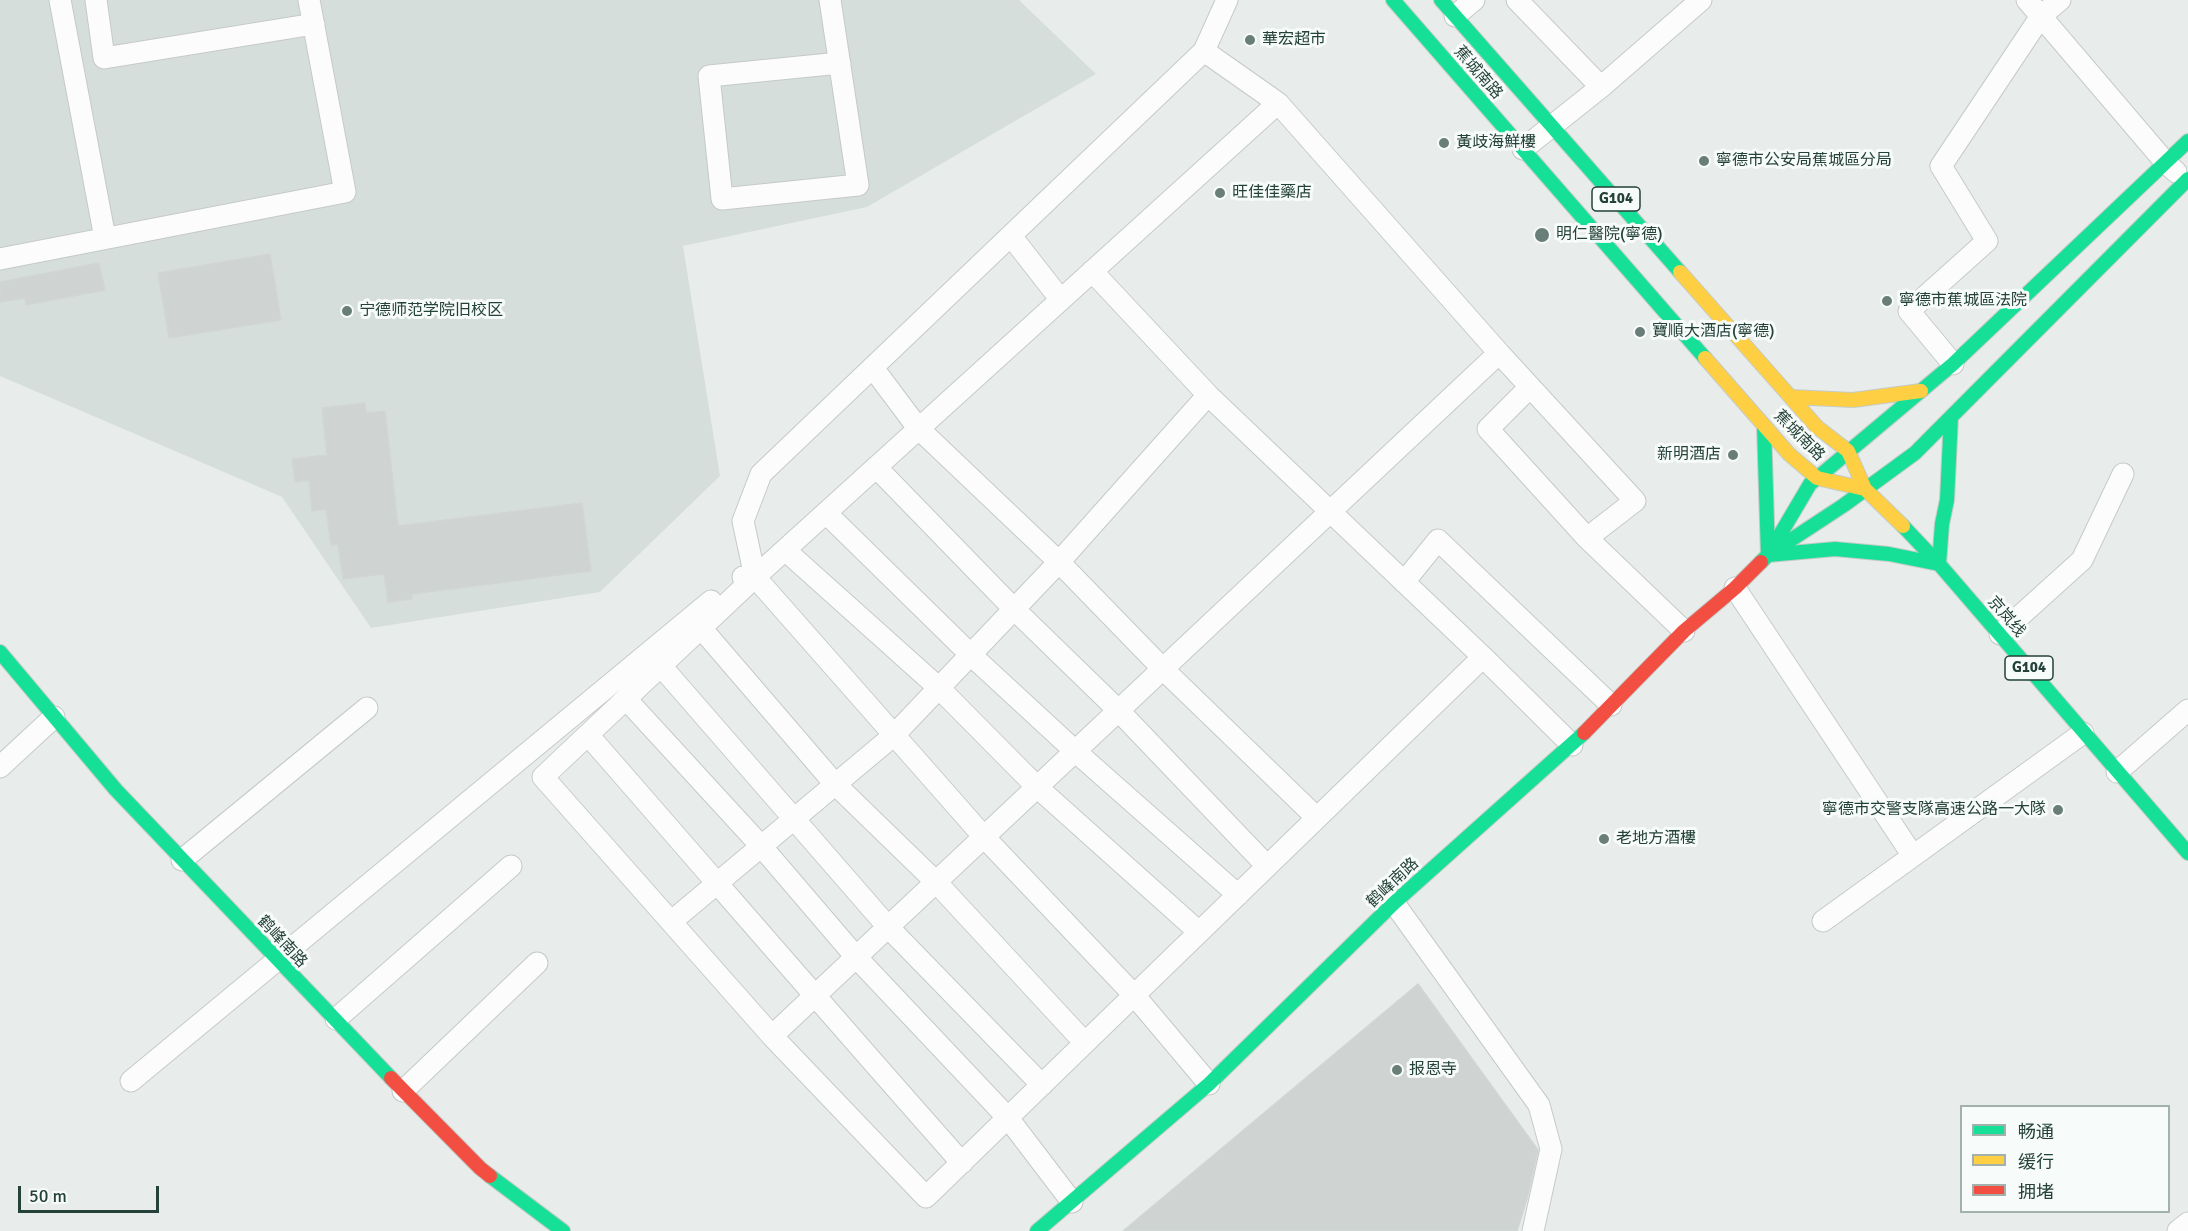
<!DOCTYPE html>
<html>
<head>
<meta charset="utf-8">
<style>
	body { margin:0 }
	#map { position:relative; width:2188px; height:1231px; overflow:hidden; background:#e8edeb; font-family:Signika,"Noto Sans SC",sans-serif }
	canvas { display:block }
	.legend { position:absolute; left:1960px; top:1105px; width:210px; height:108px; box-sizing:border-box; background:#f7fbf9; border:2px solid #a3b1ad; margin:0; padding:8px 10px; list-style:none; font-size:18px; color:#24423a }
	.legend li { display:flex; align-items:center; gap:12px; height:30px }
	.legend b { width:30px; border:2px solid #a3b1ad }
	.scale { position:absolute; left:18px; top:1186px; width:141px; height:27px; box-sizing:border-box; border:3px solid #24423a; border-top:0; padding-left:8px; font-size:18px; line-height:21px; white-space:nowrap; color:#24423a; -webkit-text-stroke:4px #f7fbf9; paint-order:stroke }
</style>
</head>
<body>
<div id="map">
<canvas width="2188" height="1231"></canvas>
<ul class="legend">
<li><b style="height:8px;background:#16e098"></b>畅通</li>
<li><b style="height:8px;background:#ffcf43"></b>缓行</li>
<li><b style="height:8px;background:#f24e42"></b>拥堵</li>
</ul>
<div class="scale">50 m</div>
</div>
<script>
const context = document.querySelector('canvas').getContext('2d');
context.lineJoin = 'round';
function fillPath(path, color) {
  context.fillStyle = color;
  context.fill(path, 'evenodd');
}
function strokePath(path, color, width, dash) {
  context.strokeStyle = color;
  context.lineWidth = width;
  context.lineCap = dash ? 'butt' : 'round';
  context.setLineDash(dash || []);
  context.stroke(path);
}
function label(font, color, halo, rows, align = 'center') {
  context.font = font + ' Signika,"Noto Sans SC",sans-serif';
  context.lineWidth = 6;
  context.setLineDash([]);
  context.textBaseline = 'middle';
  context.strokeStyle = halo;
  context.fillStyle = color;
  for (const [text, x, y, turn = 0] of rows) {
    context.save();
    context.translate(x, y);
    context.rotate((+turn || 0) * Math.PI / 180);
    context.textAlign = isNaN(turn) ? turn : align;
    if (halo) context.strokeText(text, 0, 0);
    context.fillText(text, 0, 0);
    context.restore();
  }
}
fillPath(new Path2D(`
	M0 0H1019L1096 74 867 207 683 246 720 476 600 592 371 628 282 497 0 376Z`), '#d6dedb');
const building = new Path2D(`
	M270 254 281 320 169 338 158 273Z
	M99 263 105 290 26 305 25 298 0 302V282Z
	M365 403 366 413 385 411 398 526 582 503 591 571 412 594V599L388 602 384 574 343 579 338 544 331 545 326 509 312 511 309 480 295 482 292 459 327 455 322 408Z
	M1418 984 1538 1150 1527 1199 1517 1231H1123Z`);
fillPath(building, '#cfd4d2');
strokePath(building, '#d1d6d4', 1.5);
const street = new Path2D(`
	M60 0 105 238
	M96 0 104 58 314 24
	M830 0 858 185 722 199 709 76 840 63
	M1517 0 1601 87
	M2027 0 2166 163 2176 172
	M1455 16 1474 0
	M1204 51 1278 103 755 577 543 777 772 1036 926 1197 1483 657 1208 395
	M1523 149 1601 87 1701 0
	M1011 236 1061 300
	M0 259 345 192 309 0
	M1499 353 1635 501 1587 538 1684 631
	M1953 364 1909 311 1987 241 1941 166 2041 16 2060 0
	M873 368 918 428 1059 562 1163 669 1317 818
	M1530 387 1488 429 1587 538
	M876 467 1014 609 1118 710 1267 866
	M826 513 971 655 1075 751 1238 895
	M785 550 939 688 1037 787 1199 932
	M743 577H755L743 521 761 474 1204 51 1227 0
	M755 577 984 837 1134 995 1209 1084
	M1404 582 1438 540 1611 705
	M1735 588 1913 856 2083 733
	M701 628 835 784 936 882 1085 1043
	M2000 634 2082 560 2123 474
	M1483 657 1572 745
	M661 666 888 927 1042 1085
	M626 699 761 846 856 957 1008 1118 1072 1202
	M588 735C713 878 836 1021 962 1163
	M0 767 54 717
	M2117 772 2188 710
	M182 860 367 708
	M1394 903 1539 1105 1551 1149 1533 1231
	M672 921 893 736 1059 562 1208 395 1092 271
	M1823 921 1913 856
	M336 1019 511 866
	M772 1036 1499 353 1278 103
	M131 1081 711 601
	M403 1091 537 963
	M2178 1231 2188 1223`);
const fast = new Path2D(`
	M1393 0 1705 358
	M1441 0 1680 272
	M1764 426 1768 555 1835 549 1889 554 1939 564 1942 524 1947 500 1951 417
	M1903 526 1939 564 2188 853
	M1771 550 1810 484 1953 364 2188 141
	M1761 562 1768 555 1844 505 1915 453 2188 179
	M0 652 116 790 391 1078
	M490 1176 563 1231
	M1037 1231 1209 1084 1394 903 1584 733`);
const slow = new Path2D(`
	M1680 272 1817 427 1848 451 1865 489 1903 526
	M1705 358 1789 454 1817 478 1865 489
	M1791 397 1853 400 1921 391`);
const jam = new Path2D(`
	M1584 733 1684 631 1735 588 1761 562
	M391 1078 480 1168 490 1176`);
strokePath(street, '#c5cac8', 23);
strokePath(fast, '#c3cbc8', 16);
strokePath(slow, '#c3cbc8', 16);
strokePath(jam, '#c3cbc8', 16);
strokePath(street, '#fcfcfc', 21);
strokePath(fast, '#16e098', 14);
strokePath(slow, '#ffcf43', 14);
strokePath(jam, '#f24e42', 14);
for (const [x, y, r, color] of [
	[1250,40,6,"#697e78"],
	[1444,143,6,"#697e78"],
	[1704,161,6,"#697e78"],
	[1220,193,6,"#697e78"],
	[1542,235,8,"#697e78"],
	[1887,301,6,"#697e78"],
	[347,311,6,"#697e78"],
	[1640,332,6,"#697e78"],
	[1733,455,6,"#697e78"],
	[2058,810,6,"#697e78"],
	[1604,839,6,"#697e78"],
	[1397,1070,6,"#697e78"]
]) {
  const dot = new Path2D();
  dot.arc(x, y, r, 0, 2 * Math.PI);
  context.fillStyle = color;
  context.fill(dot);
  strokePath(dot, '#f7fbf9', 2);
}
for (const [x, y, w] of [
	[1616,199,48],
	[2029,668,48]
]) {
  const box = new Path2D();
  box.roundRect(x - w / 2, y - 12, w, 24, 4.5);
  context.fillStyle = '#f7fbf9';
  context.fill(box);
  strokePath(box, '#24423a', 1.5);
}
label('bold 15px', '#24423a', null, [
	["G104",1616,199],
	["G104",2029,668]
]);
label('16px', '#24423a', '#f7fbf9', [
	["華宏超市",1262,40],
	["黃歧海鮮樓",1456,143],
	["寧德市公安局蕉城區分局",1716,161],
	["旺佳佳藥店",1232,193],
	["明仁醫院(寧德)",1556,235],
	["寧德市蕉城區法院",1899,301],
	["宁德师范学院旧校区",359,311],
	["寶順大酒店(寧德)",1652,332],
	["新明酒店",1721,455,"right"],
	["寧德市交警支隊高速公路一大隊",2046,810,"right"],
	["老地方酒樓",1616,839],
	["报恩寺",1409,1070]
], 'left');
label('16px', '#24423a', '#f7fbf9', [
	["蕉城南路",1478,73,49],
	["蕉城南路",1799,436,45],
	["京岚线",2006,617,49],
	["鹤峰南路",1393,883,-43],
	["鹤峰南路",282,942,47]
]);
</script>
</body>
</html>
